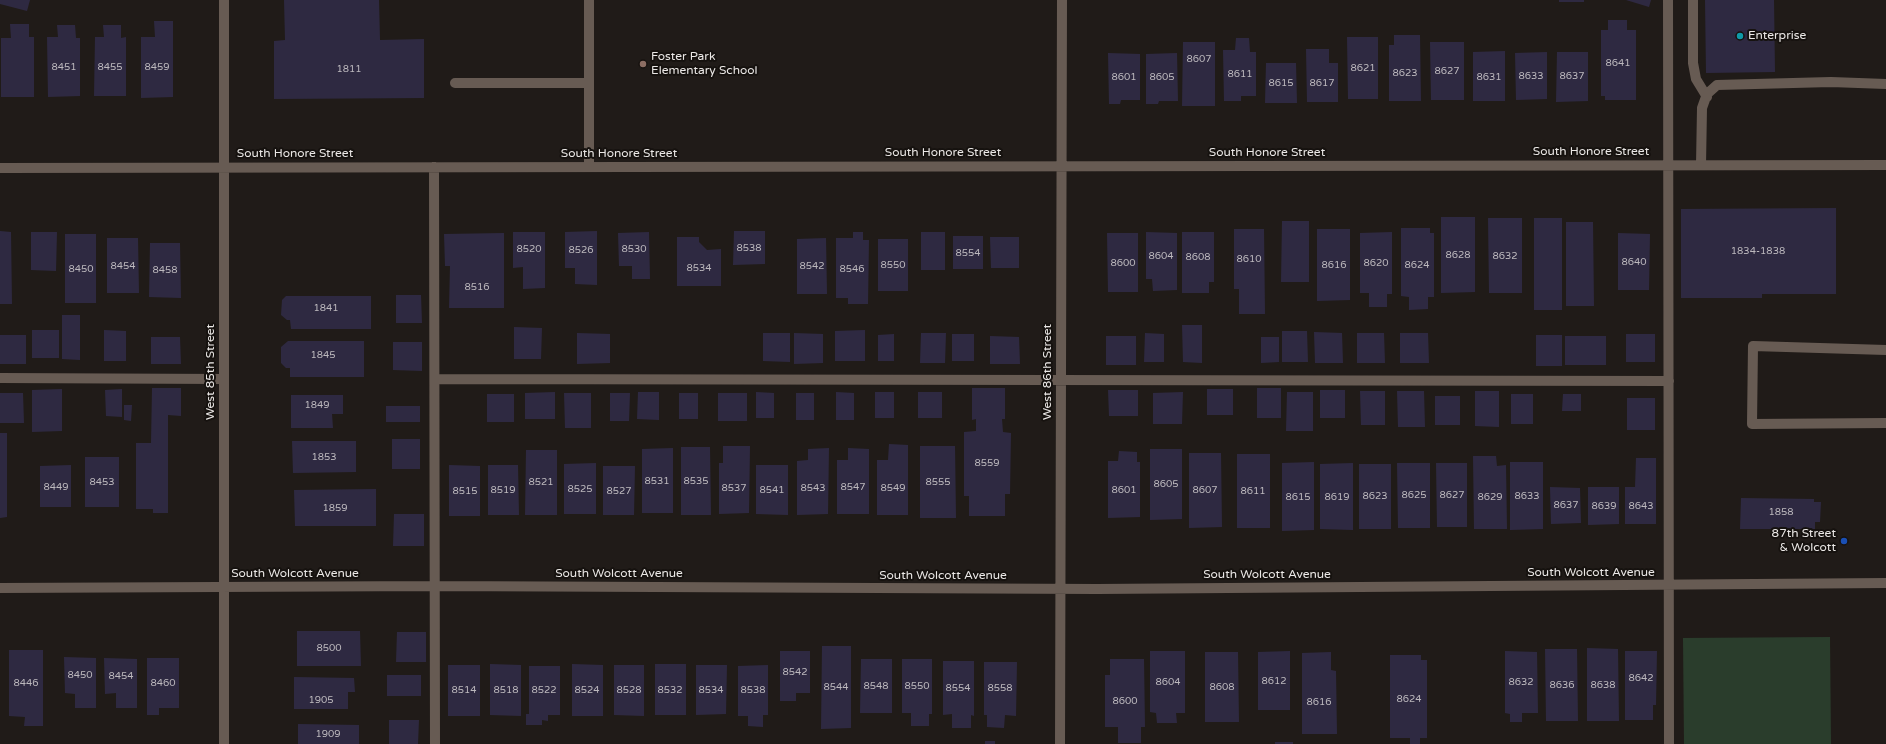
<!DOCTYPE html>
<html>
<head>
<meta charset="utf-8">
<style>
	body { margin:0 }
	canvas { display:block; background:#201b18 }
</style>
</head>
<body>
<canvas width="1886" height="744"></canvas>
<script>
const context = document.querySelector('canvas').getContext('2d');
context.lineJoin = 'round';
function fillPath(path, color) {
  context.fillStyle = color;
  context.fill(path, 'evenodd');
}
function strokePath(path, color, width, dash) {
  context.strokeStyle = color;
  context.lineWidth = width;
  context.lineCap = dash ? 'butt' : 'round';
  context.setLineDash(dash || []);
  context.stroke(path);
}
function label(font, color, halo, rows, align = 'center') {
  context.font = font + ' "Varela Round",sans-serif';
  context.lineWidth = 4;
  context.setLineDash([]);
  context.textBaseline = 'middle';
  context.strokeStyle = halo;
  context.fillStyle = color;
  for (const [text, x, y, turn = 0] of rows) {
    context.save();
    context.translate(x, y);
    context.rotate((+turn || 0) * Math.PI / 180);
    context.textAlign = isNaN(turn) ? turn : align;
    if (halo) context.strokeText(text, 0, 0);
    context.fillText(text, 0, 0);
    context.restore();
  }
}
fillPath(new Path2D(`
	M1830 637 1831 744H1684L1683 638Z`), '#2a3d2c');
fillPath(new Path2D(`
	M0 0H30L27 11 0 4Z
	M284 0H379L380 40 424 39V98L274 99V41L285 40Z
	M1559 0H1584V2H1559Z
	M1626 0H1651L1649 7Z
	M1705 0H1774L1775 72 1706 73Z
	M1608 20H1627V30H1636V100H1605V96H1601V30H1608Z
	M154 21H173V97L141 98V37H155Z
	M10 24H29V37H34V97H1V38H11Z
	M57 25H75L76 38H80V96L48 97 47 37H58Z
	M103 25H121V38L126 37V96H94L95 37H104Z
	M1394 35H1420L1421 101H1389V45H1394Z
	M1347 37H1378V99H1348Z
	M1236 38H1249L1250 52H1256V96H1241V101H1224L1223 50H1235Z
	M1183 42H1215V106H1182Z
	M1430 42H1464V100H1431Z
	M1306 49H1329V63H1338V102H1307Z
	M1505 51V101H1473V52Z
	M1547 52V99L1516 100 1515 53Z
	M1557 52H1588V101L1556 102Z
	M1108 53 1140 54V100H1121L1120 104H1109Z
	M1177 53 1178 101H1159L1158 104H1146V54Z
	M1266 63H1296L1297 103H1265Z
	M1836 208V294H1762V298H1681V209Z
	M1441 217H1475V292L1441 293Z
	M1488 218H1522V293H1489Z
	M1534 218H1562V310H1534Z
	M1282 221H1309V282H1281Z
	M1566 222H1593L1594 306H1566Z
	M1401 228H1430V233H1434V297H1428V309L1409 310V297L1401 296Z
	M1234 229H1264L1265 314H1239V289H1234Z
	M1317 229H1350V300L1317 301Z
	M0 231 11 232 12 304H0Z
	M597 231V285L575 284V268H565V232Z
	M734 231H765V264L733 265Z
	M31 232H57L56 271 31 270Z
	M513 232H545V288L523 289V267L513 268Z
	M649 232 650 279H632V266H619L618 233Z
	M853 232H863V240H869L868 304H848V298H836V238H853Z
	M921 232H945V270H921Z
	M1146 232 1177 233V290L1153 291 1152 279H1146Z
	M1182 232H1214V282H1209V293H1182Z
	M1392 232V294H1387V307H1369V293H1360V233Z
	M504 233V308H449L450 266H445L444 234Z
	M1107 233H1138V292H1108Z
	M1618 233 1650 234 1649 290H1618Z
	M65 234H96V303H65Z
	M953 236H983V269H953Z
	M677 237H699V242L707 250 721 249V286H677Z
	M990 237H1019V268H991Z
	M107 238H138L139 293H107Z
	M826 238 827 294H797V239Z
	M878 239H908V291H878Z
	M150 243H180L181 298 149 297Z
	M396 295H421L422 323H396Z
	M286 296H371V329H291L290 320H287L281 315 282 300Z
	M62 315H80V360L62 359Z
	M1182 325H1202V363L1183 362Z
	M514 327 542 328 541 359H514Z
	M32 330H59V358H32Z
	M104 330 126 331V361H104Z
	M865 330V361H835V331Z
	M1282 331H1307L1308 362H1282Z
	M1314 332 1342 333 1343 363H1315Z
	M577 333 610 334V363L577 364Z
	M763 333H790V362L763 361Z
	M794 333 823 334V363L794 364Z
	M921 333H946L945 363H920Z
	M1145 333 1164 334V362H1144Z
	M1357 333H1384L1385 363H1357Z
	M1400 333H1428L1429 363H1400Z
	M894 334V361H878V335Z
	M952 334H974V361H952Z
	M1626 334H1655V362H1626Z
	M0 335H26V364H0Z
	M1536 335H1562V366H1536Z
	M990 336 1019 337 1020 364H990Z
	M1106 336H1136V365H1106Z
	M1565 336H1606V365H1565Z
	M151 337H180L181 364H151Z
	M1261 337H1279V362L1261 363Z
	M288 341H364V377H290V368H286L281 363V347Z
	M393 342H422V371L393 370Z
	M152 388H181V416L168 415V513H153V509H136V443H151Z
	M972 388H1005V419H1002L1003 432 1011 433 1010 494H1005V516H969V496H964V432L976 431V419L972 420Z
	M1257 388H1281V418H1257Z
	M62 389V431L32 432V390Z
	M122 389V417L106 416 105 390Z
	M1207 389H1233V415H1207Z
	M1108 390H1138V416H1109Z
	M1320 390H1345V418H1320Z
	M1360 391H1385V425H1361Z
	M1397 391H1424L1425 427H1398Z
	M1475 391H1499V427L1475 426Z
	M555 392V419H525V393Z
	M638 392H659V420L637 419Z
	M756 392 774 393V418H756Z
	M836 392 854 393V420H836Z
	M875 392H894V418H875Z
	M918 392H942V418H918Z
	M1183 392 1182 424H1153V393Z
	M1287 392H1313V431H1286Z
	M0 393H23L24 423H0Z
	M564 393H591V428H565Z
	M610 393H630L629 421H610Z
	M679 393H698V419H679Z
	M718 393H747V421H718Z
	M796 393H814V420H796Z
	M487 394H514V422H487Z
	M1511 394H1533V424H1511Z
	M1563 394H1581V411H1562Z
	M291 395H343V414H332L333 428H291Z
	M1435 396H1460V425H1435Z
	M1627 398H1655V430H1627Z
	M124 405H132L131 421 124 420Z
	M386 406H420V422H386Z
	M0 433H7V517L0 518Z
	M392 439H420V469H392Z
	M292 441H356V472L293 473Z
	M889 444 908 445V515H877V460H888Z
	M723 446H750L749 513 719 514V463H723Z
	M920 446H955L956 518H920Z
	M681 447H710L711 515H681Z
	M673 448V513H642V449Z
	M829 448 828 514 797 515V461L808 460V449Z
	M848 448 869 449V514H837V460H848Z
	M1150 449H1182V519L1150 520Z
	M526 450H557V515H525Z
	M1119 451 1137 452V462H1140V517L1108 518V461H1118Z
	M1189 453H1221L1222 527 1189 528Z
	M1237 454H1270V528H1237Z
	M1473 456H1496L1497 466 1506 465 1507 529H1474Z
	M85 457H119V507H85Z
	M1636 458H1656V524H1625V487H1635Z
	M1314 462V530L1282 531V463Z
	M1510 462H1543V529L1510 530Z
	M596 463V514H564V464Z
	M1353 463V530L1320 529V464Z
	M1397 463H1430V528H1398Z
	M1436 463H1467V527H1437Z
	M1359 464H1391V529H1359Z
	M71 465V507H40V466Z
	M449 465 480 466V516H449Z
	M488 465H518L519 515H488Z
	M756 465H788V515L756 514Z
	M603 466H635L634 515H603Z
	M1550 487 1580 488 1581 523 1551 524Z
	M1588 487H1619V524L1588 525Z
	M376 489V526H295L294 490Z
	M1741 498 1814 499V502H1821L1820 522H1815V529H1740Z
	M394 514H424V546H393Z
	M297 631H360L361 666H297Z
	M397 632H426V662H396Z
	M822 646H851V728L821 729Z
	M1587 648 1618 649 1619 721H1587Z
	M1545 649H1577L1578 721H1546Z
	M9 650H43V726H24L25 717 9 716Z
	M780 651H810V693H796V701H780Z
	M1150 651H1185V713H1176L1177 723H1157L1156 713 1150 712Z
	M1290 651V710H1258V652Z
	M1505 651 1537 652 1538 713H1522V722H1510V714L1505 713Z
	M1625 651H1657L1656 705H1653V720H1625Z
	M1205 652H1238L1239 722H1205Z
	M1331 652V670L1336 671 1337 734H1302V653Z
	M1390 655H1421V660H1427V738H1420V744H1410V738H1390Z
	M64 657 96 658V708H75V694L65 693Z
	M104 658 137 659V708H116V693L105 694Z
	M147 658H179V708H159V715H147Z
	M861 659H892V713H860Z
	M902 659H932V714H929V726H911V713H902Z
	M1110 659H1144L1145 727H1141V743H1118V727H1105V675H1110Z
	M943 661H974V716L971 715V728H952V714L943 715Z
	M984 662H1017L1016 716 1005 715 1004 728 987 727V715H984Z
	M490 664 521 665V716L490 715Z
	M572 664 603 665V716H572Z
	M655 664H686V715H655Z
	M448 665H480V716H448Z
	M614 665H644V716L614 715Z
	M696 665H727L726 714 696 715Z
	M768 665V715H763V727L748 726V716H738V666Z
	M529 666H560V715H548V721L542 720V725H526V714H529Z
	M387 675H421V696H387Z
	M294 677 354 678 355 692H348V709H294Z
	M389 720H419L418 744H389Z
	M298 724 359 725V744H298Z
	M985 741H995V744H985Z
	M1275 742H1293V744H1275Z`), '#2e2941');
strokePath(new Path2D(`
	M589 0V167
	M1668 0 1669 744
	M1693 0V63L1696 79 1707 97
	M455 83H589
	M1701 165 1702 108 1707 94 1717 85 1831 82 1886 84
	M434 167 435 744
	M0 168 1886 165
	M1886 350 1753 346 1752 424 1886 423
	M0 378 224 379
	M435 379 1669 381
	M0 588 435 586 1097 589 1886 583
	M224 744V0
	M1060 744 1062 0`), '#675b53', 10);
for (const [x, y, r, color] of [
	[1740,36,4,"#0f9aa8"],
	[643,64,4,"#8d6e63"],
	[1844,541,4,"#1a4fb4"]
]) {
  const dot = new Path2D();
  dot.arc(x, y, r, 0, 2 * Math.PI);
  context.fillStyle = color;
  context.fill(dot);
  strokePath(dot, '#16120f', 1.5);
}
label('10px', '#bcb8bd', null, [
	["8607",1199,59],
	["8641",1618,63],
	["8451",64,67],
	["8455",110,67],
	["8459",157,67],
	["8621",1363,68],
	["1811",349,69],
	["8627",1447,71],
	["8623",1405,73],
	["8611",1240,74],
	["8633",1531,76],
	["8637",1572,76],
	["8601",1124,77],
	["8605",1162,77],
	["8631",1489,77],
	["8615",1281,83],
	["8617",1322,83],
	["8538",749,248],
	["8520",529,249],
	["8530",634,249],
	["8526",581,250],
	["1834-1838",1758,251],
	["8554",968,253],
	["8628",1458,255],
	["8604",1161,256],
	["8632",1505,256],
	["8608",1198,257],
	["8610",1249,259],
	["8640",1634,262],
	["8600",1123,263],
	["8620",1376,263],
	["8550",893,265],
	["8616",1334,265],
	["8624",1417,265],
	["8454",123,266],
	["8542",812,266],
	["8534",699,268],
	["8450",81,269],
	["8546",852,269],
	["8458",165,270],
	["8516",477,287],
	["1841",326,308],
	["1845",323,355],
	["1849",317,405],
	["1853",324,457],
	["8559",987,463],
	["8531",657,481],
	["8535",696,481],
	["8453",102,482],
	["8521",541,482],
	["8555",938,482],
	["8605",1166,484],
	["8449",56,487],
	["8547",853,487],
	["8537",734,488],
	["8543",813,488],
	["8549",893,488],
	["8525",580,489],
	["8519",503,490],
	["8541",772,490],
	["8601",1124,490],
	["8607",1205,490],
	["8515",465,491],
	["8527",619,491],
	["8611",1253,491],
	["8625",1414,495],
	["8627",1452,495],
	["8623",1375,496],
	["8633",1527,496],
	["8615",1298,497],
	["8619",1337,497],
	["8629",1490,497],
	["8637",1566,505],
	["8639",1604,506],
	["8643",1641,506],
	["1859",335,508],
	["1858",1781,512],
	["8500",329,648],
	["8542",795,672],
	["8450",80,675],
	["8454",121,676],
	["8642",1641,678],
	["8612",1274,681],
	["8604",1168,682],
	["8632",1521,682],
	["8446",26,683],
	["8460",163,683],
	["8636",1562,685],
	["8638",1603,685],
	["8548",876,686],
	["8550",917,686],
	["8544",836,687],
	["8608",1222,687],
	["8554",958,688],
	["8558",1000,688],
	["8514",464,690],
	["8518",506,690],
	["8522",544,690],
	["8524",587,690],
	["8528",629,690],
	["8532",670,690],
	["8534",711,690],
	["8538",753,690],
	["8624",1409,699],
	["1905",321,700],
	["8600",1125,701],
	["8616",1319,702],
	["1909",328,734]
]);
label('12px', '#ebe8e6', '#16120f', [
	["Enterprise",1748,36],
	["Foster Park",651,57],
	["Elementary School",651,71],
	["87th Street",1836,534,"right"],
	["& Wolcott",1836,548,"right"]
], 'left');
label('12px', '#ebe8e6', '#16120f', [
	["South Honore Street",1591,152],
	["South Honore Street",943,153],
	["South Honore Street",1267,153],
	["South Honore Street",295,154],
	["South Honore Street",619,154],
	["West 85th Street",211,372,-90],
	["West 86th Street",1048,372,-90],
	["South Wolcott Avenue",1591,573],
	["South Wolcott Avenue",295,574],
	["South Wolcott Avenue",619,574],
	["South Wolcott Avenue",1267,575],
	["South Wolcott Avenue",943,576]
]);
</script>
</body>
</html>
